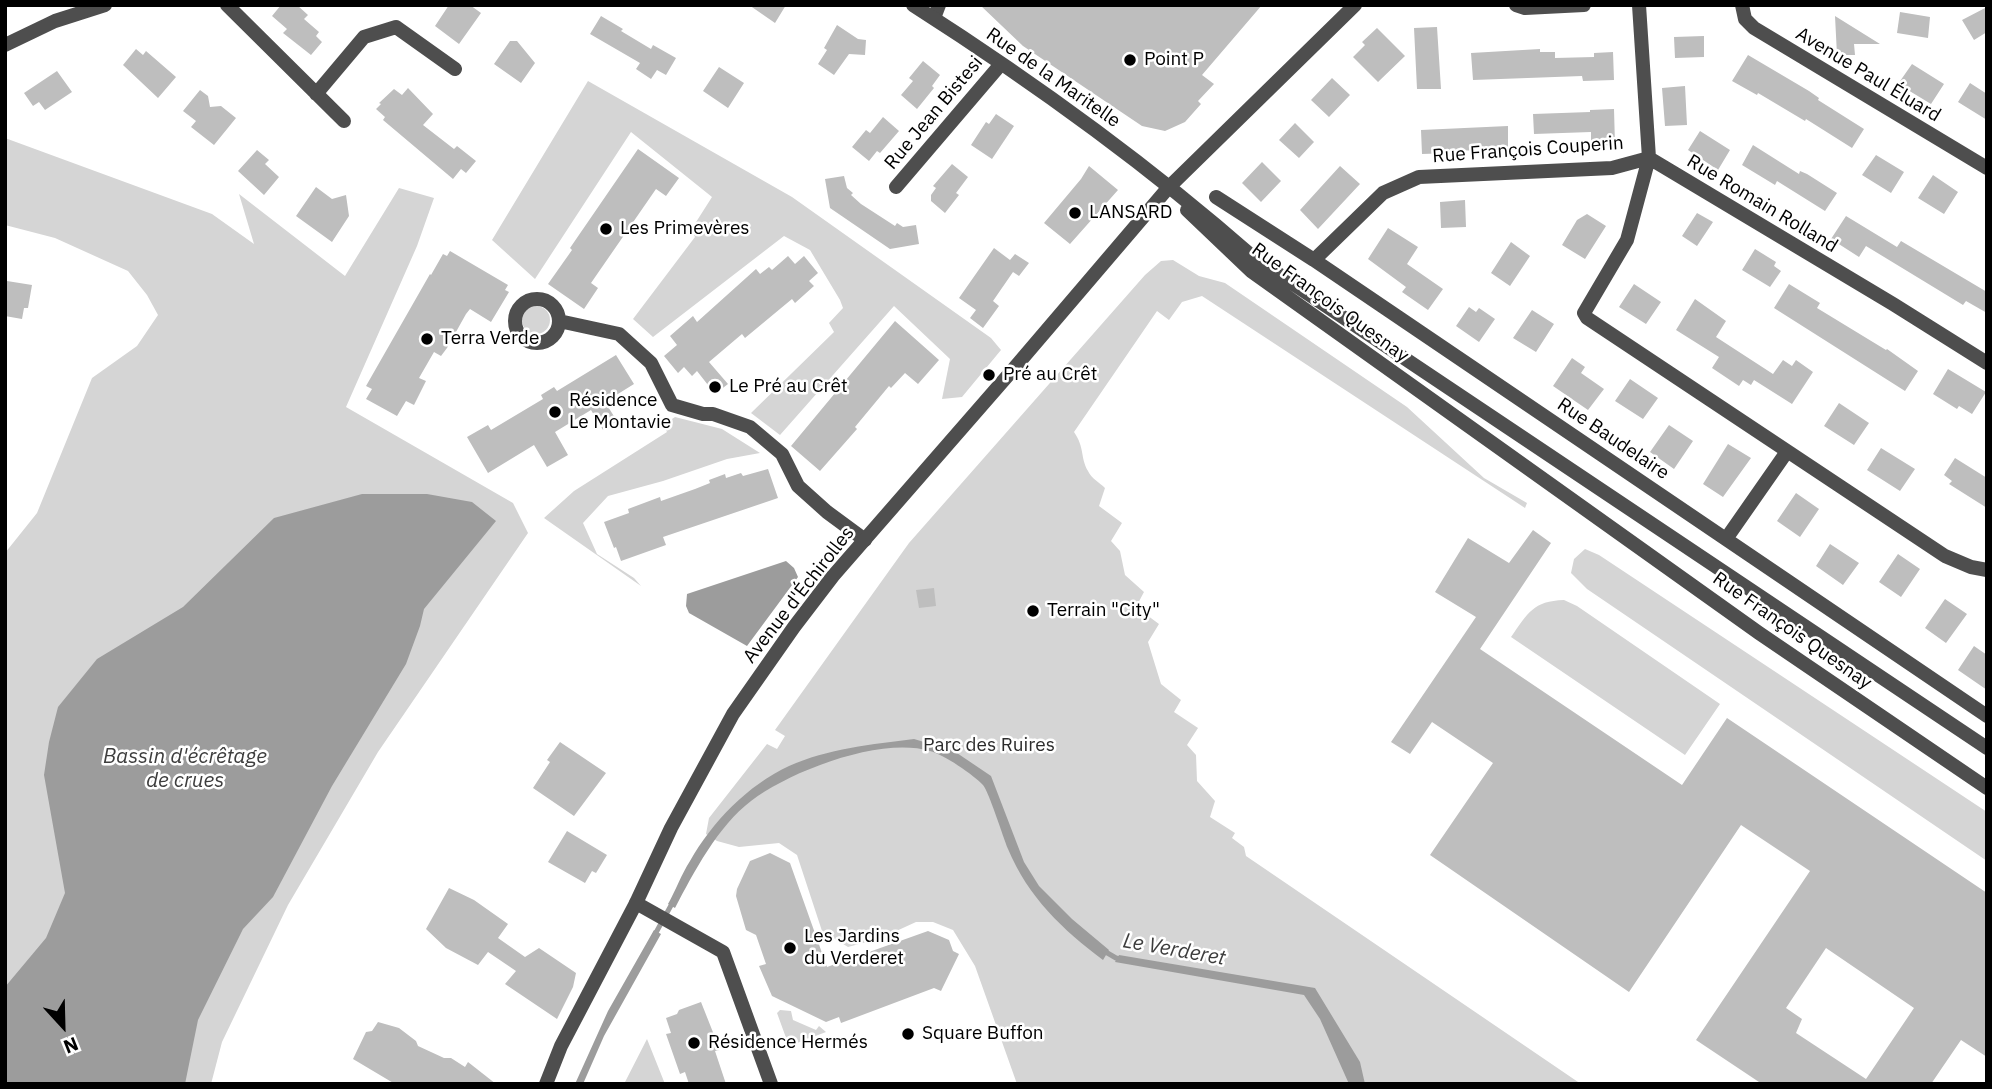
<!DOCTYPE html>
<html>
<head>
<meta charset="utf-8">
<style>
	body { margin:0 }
	#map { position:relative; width:1992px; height:1089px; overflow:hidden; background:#fff; font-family:"IBM Plex Sans",sans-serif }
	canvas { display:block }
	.frame { position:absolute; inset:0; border:7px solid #000; pointer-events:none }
	.north { position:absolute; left:28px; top:991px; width:70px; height:70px; -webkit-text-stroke:5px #fff; paint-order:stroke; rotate:158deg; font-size:19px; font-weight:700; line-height:28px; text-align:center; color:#000 }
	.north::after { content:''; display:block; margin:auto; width:24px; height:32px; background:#000; clip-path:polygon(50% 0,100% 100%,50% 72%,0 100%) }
</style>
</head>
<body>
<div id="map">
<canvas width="1992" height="1089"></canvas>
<div class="frame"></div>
<div class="north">N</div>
</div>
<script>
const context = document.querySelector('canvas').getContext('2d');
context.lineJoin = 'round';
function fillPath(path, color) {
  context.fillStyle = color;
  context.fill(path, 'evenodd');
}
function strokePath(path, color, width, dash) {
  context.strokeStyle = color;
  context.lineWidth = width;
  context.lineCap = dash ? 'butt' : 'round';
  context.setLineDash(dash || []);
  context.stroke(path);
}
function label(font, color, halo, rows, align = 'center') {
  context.font = font + ' "IBM Plex Sans",sans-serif';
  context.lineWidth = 5;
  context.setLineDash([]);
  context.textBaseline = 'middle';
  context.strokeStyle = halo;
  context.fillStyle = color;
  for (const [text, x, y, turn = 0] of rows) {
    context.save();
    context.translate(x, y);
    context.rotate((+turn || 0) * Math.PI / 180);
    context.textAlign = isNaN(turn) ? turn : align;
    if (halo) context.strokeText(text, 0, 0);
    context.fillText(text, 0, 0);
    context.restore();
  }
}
fillPath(new Path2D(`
	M588 81 792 197 991 338 1001 350 962 397 942 399 950 359 894 306 780 435 751 413 834 332 829 323 843 308 840 300 810 250 784 236 653 337 633 319 695 237 691 230 712 197 631 132 535 279 492 240Z
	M5 138 212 214 254 244 239 194 345 276 399 188 434 198 417 246 346 407 513 503 528 533 378 752 288 905 222 1042 211 1084H5V553L37 513 92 378 137 346 158 315 147 295 128 271 55 238 5 225Z
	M1173 260 1199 276 1225 283 1407 407 1484 478 1527 503 1525 508 1202 296 1182 302 1169 320 1157 311 1074 432C1085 448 1080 457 1088 471 1091 478 1100 483 1105 488L1099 506 1122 523 1111 541 1120 551 1125 575 1144 592 1136 607 1159 624 1148 642 1161 684 1181 700 1174 712 1198 728 1187 745 1196 755 1197 781 1215 801 1210 817 1235 833 1232 838 1244 847 1246 856 1581 1084H1017L975 966 953 930 933 922H916L881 938 848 947 822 931 797 855 779 843 739 847 717 841 706 834 709 818 767 744 777 749 785 736 775 730 909 543 1145 275 1161 261Z
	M522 320a14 14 0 1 1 28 0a14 14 0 1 1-28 0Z
	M675 417 722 429 760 453 727 459 663 481 608 496 583 523 597 554 634 578 641 586 544 518 574 491 667 432 663 425Z
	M1585 549 1599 555 1987 812V861L1587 589 1571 573 1574 559Z
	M1564 600 1577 606 1720 704 1685 755 1511 637C1528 613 1533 601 1564 600Z
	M780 1010 791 1011 793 1020 816 1030 819 1026 826 1032 789 1046 777 1013Z
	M647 1039 665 1084H624Z`), '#d5d5d5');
fillPath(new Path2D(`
	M362 494H427L472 502 496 521 424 609 420 626 406 664 332 786 273 897 243 929 198 1020 185 1084H5V987L46 938 65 893 44 775 49 742 58 707 97 659 183 607 274 518Z
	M786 561 794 568 798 577 747 646 689 613 686 606 687 594Z
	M914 739 954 751 991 776 1024 862 1039 886 1072 919 1109 950 1103 960C1063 930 1028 897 1008 849 1003 837 989 792 983 785 974 775 943 754 930 751 881 736 790 771 751 801 718 826 694 872 675 908L668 904C676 890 681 875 690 861 712 822 748 785 789 766 827 749 873 744 914 739Z
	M654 930 661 934 604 1036 583 1084H575L608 1011Z
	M1119 955 1315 988 1360 1062 1365 1084H1349L1320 1019 1304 995 1115 962Z`), '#9c9c9c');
strokePath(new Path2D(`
	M653 938 674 900
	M1104 951 1116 958 1123 960`), '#9c9c9c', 5);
fillPath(new Path2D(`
	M281 5H297L308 15 304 19 319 32 316 36 322 42 311 55 283 33 287 29 272 16Z
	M449 5H470L481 13 459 44 435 26Z
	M749 5H786L775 23Z
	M980 5H1262L1202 75 1214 84 1198 101 1201 104 1185 122 1165 131 1142 126 1023 46Z
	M1987 7V32L1974 40 1962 20Z
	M1900 12 1930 17 1928 38 1897 33Z
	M601 16 623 29 621 31 651 49 653 45 676 58 666 75 657 70 651 79 636 69 640 63 590 34Z
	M1835 16 1880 44H1854L1855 55H1837Z
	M837 25 858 39 866 40 865 55 849 54 834 75 818 64 827 50 824 48Z
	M1437 27 1441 89H1417L1414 28Z
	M1377 28 1405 56 1378 82 1353 57 1365 45 1362 42Z
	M1704 36V57L1675 58 1674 37Z
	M510 41H517L535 63 521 83 494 64Z
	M136 49 143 55 146 51 176 77 158 98 123 65Z
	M1540 49V52H1555V58L1594 57V53L1613 52 1614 80 1583 81 1582 76 1473 80 1471 53Z
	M1748 55 1809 91 1819 98 1818 100 1864 129 1852 148 1806 119 1805 121 1758 93 1757 95 1732 81Z
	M923 61 940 75 932 86 934 88 917 109 901 95 913 81 909 78Z
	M1912 64 1944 84 1931 104 1898 84Z
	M719 67 744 83 728 108 703 91Z
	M57 71 72 92 45 110 39 102 33 106 24 93Z
	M1332 78 1350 95 1329 117 1311 100Z
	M1970 83 1987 94V120L1958 102Z
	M1685 86 1687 125 1665 126 1662 88Z
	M408 88 433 114 423 125 454 149 457 146 476 161 466 173 461 169 453 179 383 120 385 117 376 109 381 104 379 103 394 89 402 95Z
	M200 90 208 96 210 107 221 106 236 118 214 145 191 127 196 121 183 111Z
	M1614 109 1615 145 1591 146V132L1534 134 1533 114 1590 112V110Z
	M996 114 1014 126 992 159 971 145 986 122 989 124Z
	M883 117 899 131 880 153 877 151 869 161 852 147 866 130 870 133Z
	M1295 123 1314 142 1299 158 1279 140Z
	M1508 126V148H1487V151L1452 150V153L1422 154 1421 130Z
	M1700 131 1730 150 1718 170 1688 150Z
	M1753 145 1799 174 1800 171 1807 174 1837 193 1825 211 1777 181 1775 185 1742 165Z
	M638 149 679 178 666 196 656 189 591 283 598 288 584 309 548 284 572 250 570 248Z
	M257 150 269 160 265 164 279 177 264 195 238 171Z
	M1876 155 1904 172 1891 193 1862 175Z
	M1262 162 1281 181 1261 202 1242 183Z
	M952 164 968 177 956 193 959 195 945 213 931 201V195L936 188 933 186Z
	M1089 166 1118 190 1070 244 1044 223 1081 179Z
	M1340 166 1360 184 1318 229 1300 210Z
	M1933 175 1958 192 1944 214 1918 198Z
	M844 176 847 188 853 193 851 195 861 204 895 226 897 223 903 227 916 225 919 244 890 249 830 208 825 179Z
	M316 187 332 199 346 195 349 216 332 242 296 216Z
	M1465 200 1466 227 1441 228 1440 202Z
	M1697 213 1713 222 1697 246 1682 236Z
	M1587 214 1606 226 1585 259 1562 245 1577 220Z
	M1846 216 1897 247 1901 241 1987 292V313L1966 301 1963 305 1866 246 1859 257 1831 239Z
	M1388 228 1418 247 1407 264 1443 289 1428 310 1402 292 1406 287 1368 259Z
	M1511 242 1530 256 1510 286 1491 273Z
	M994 248 1010 260 1015 254 1029 263 1019 276 1013 272 993 301 999 306 983 328 970 318 976 310 959 298Z
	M1755 249 1776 262 1774 266 1781 271 1770 287 1742 270Z
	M450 251 508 285 505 290 509 292 491 322 470 309 466 314 447 348 441 356 434 352 419 378 426 381 414 405 406 401 397 416 366 399 372 389 366 386 430 274 431 275 443 254 447 256Z
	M788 256 795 264 804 256 818 273 809 281 814 286 795 303 792 299 745 338 742 334 709 362 728 384 715 394 697 371 692 376 684 367 678 373 664 356 677 345 670 336 693 316 697 322 756 269 760 274 769 267 772 270Z
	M7 281 32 285 28 308H24L22 319 5 316Z
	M1634 284 1661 302 1646 324 1619 307Z
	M1789 284 1820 303 1817 308 1886 350 1887 349 1918 371 1905 391 1774 308Z
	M1695 299 1726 321 1716 337 1773 374 1783 360 1792 366 1796 360 1813 372 1792 404 1754 380 1751 385 1743 380 1739 386 1712 368 1719 357 1676 330Z
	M1469 307 1476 312 1479 308 1495 319 1479 342 1456 326Z
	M1532 310 1554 324 1536 352 1513 338Z
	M895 321 939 360 918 384 905 373 891 388 889 386 855 427 857 429 820 471 791 446Z
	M616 355 634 384 605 402 617 421 603 430 591 410 555 432 568 455 547 467 534 445 488 473 467 437 488 425 491 430 543 399 541 395 554 387 557 391Z
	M1572 358 1585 367 1581 373 1604 389 1588 410 1553 386Z
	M1948 369 1986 392 1972 414 1959 406 1957 409 1933 394Z
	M1630 379 1658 398 1643 419 1615 401Z
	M1839 403 1869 423 1854 445 1824 426Z
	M1669 425 1693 441 1674 469 1650 452Z
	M1728 444 1751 458 1723 497 1703 484Z
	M1881 448 1915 469 1900 491 1867 470Z
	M1955 458 1987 478V508L1949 484 1952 481 1944 475Z
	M768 469 778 498 663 537 666 545 621 561 616 547 614 548 604 522 629 513 628 509 660 497 661 501 695 489 710 483 709 480 725 474 726 478 741 473 743 476Z
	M1796 493 1819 509 1800 537 1777 521Z
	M1533 530 1551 543 1480 649 1682 785 1727 718 1987 893V1057L1961 1040 1931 1084H1762L1696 1040 1810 871 1741 825 1629 992 1430 855 1493 763 1432 722 1410 754 1391 742 1476 617 1435 592 1468 538 1509 563ZM1826 948 1914 1008 1866 1079 1796 1033 1802 1019 1786 1008Z
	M1830 544 1859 563 1843 585 1816 566Z
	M1898 554 1920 569 1901 597 1879 582Z
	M934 588 936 606 919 608 916 590Z
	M1945 599 1967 614 1946 643 1925 628Z
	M1974 646 1987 655V690L1958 670Z
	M560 742 606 773 574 816 533 788 550 762 547 760Z
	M567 831 607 855 596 873 592 871 585 883 548 862Z
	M770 853 790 863 827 967 928 931 949 940 953 951 959 954 941 991 934 988 841 1023 839 1017 826 1022 772 996 759 966 766 964 756 935 746 930 736 896 737 889 750 861Z
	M449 888 474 900 508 924 498 938 525 957 539 948 576 973 573 987 557 1019 505 984 516 971 488 952 478 965 446 948 426 929Z
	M701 1002 720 1050 715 1051 726 1084H689L685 1072 680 1074 666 1034 671 1033 666 1018 677 1014 679 1010Z
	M378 1022 399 1028 416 1041 418 1046 444 1058H451L465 1067 468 1062 496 1084H395L353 1059 366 1032 372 1031Z`), '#bebebe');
strokePath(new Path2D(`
	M227 5 344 121
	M1516 5 1525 8 1584 5
	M1639 5 1649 158 1893 304 1987 363
	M1742 5 1745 19 1754 28 1987 168
	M934 18 939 5
	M5 45 55 21 105 5
	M316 94 364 37 396 27 455 69
	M1649 158 1627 240 1584 313 1587 318 1945 556 1971 567 1987 570
	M896 187 1001 64
	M1216 197 1314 260 1987 716
	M1314 260 1383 193 1419 177 1612 168 1649 158
	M515 321a22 22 0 1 1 44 0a22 22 0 1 1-44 0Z
	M559 321 619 334 651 363 672 405 703 414H713L750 427 782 454 798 486 827 512 865 540
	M1726 539 1786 453
	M636 903 723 952 771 1084`), '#4e4e4e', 14);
strokePath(new Path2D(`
	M913 5C1032 81 1147 164 1253 257L1987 748
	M1187 210 1251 271 1759 633 1987 788
	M546 1084 561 1046 636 903 671 828 733 714 794 627 833 576 1010 373 1168 188 1355 5`), '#4e4e4e', 14);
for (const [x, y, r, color] of [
	[1130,60,7,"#000"],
	[1075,213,7,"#000"],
	[606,229,7,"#000"],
	[427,339,7,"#000"],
	[989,375,7,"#000"],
	[715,387,7,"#000"],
	[555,412,7,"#000"],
	[1033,611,7,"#000"],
	[790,948,7,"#000"],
	[908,1034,7,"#000"],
	[694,1043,7,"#000"]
]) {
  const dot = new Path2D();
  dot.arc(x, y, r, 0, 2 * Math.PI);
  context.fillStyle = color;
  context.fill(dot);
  strokePath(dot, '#fff', 2.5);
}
label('19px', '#000', '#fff', [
	["Point P",1144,60],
	["LANSARD",1089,213],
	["Les Primevères",620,229],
	["Terra Verde",441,339],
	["Pré au Crêt",1003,375],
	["Le Pré au Crêt",729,387],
	["Résidence",569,401],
	["Le Montavie",569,423],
	["Terrain \"City\"",1047,611],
	["Les Jardins",804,937],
	["du Verderet",804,959],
	["Square Buffon",922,1034],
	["Résidence Hermés",708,1043]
], 'left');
label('19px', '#000', '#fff', [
	["Avenue Paul Éluard",1868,75,31],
	["Rue de la Maritelle",1053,78,35],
	["Rue Jean Bistesi",934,113,-50],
	["Rue François Couperin",1528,150,-4],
	["Rue Romain Rolland",1762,204,31],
	["Rue François Quesnay",1330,303,36],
	["Rue Baudelaire",1613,439,34],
	["Avenue d'Échirolles",799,595,-52],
	["Rue François Quesnay",1792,631,35]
]);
label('19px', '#2c2c2c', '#fff', [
	["Parc des Ruires",989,746]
]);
label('italic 21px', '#3d3d3d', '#fff', [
	["Bassin d'écrêtage",185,757],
	["de crues",185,781],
	["Le Verderet",1174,950,10]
]);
</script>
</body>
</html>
